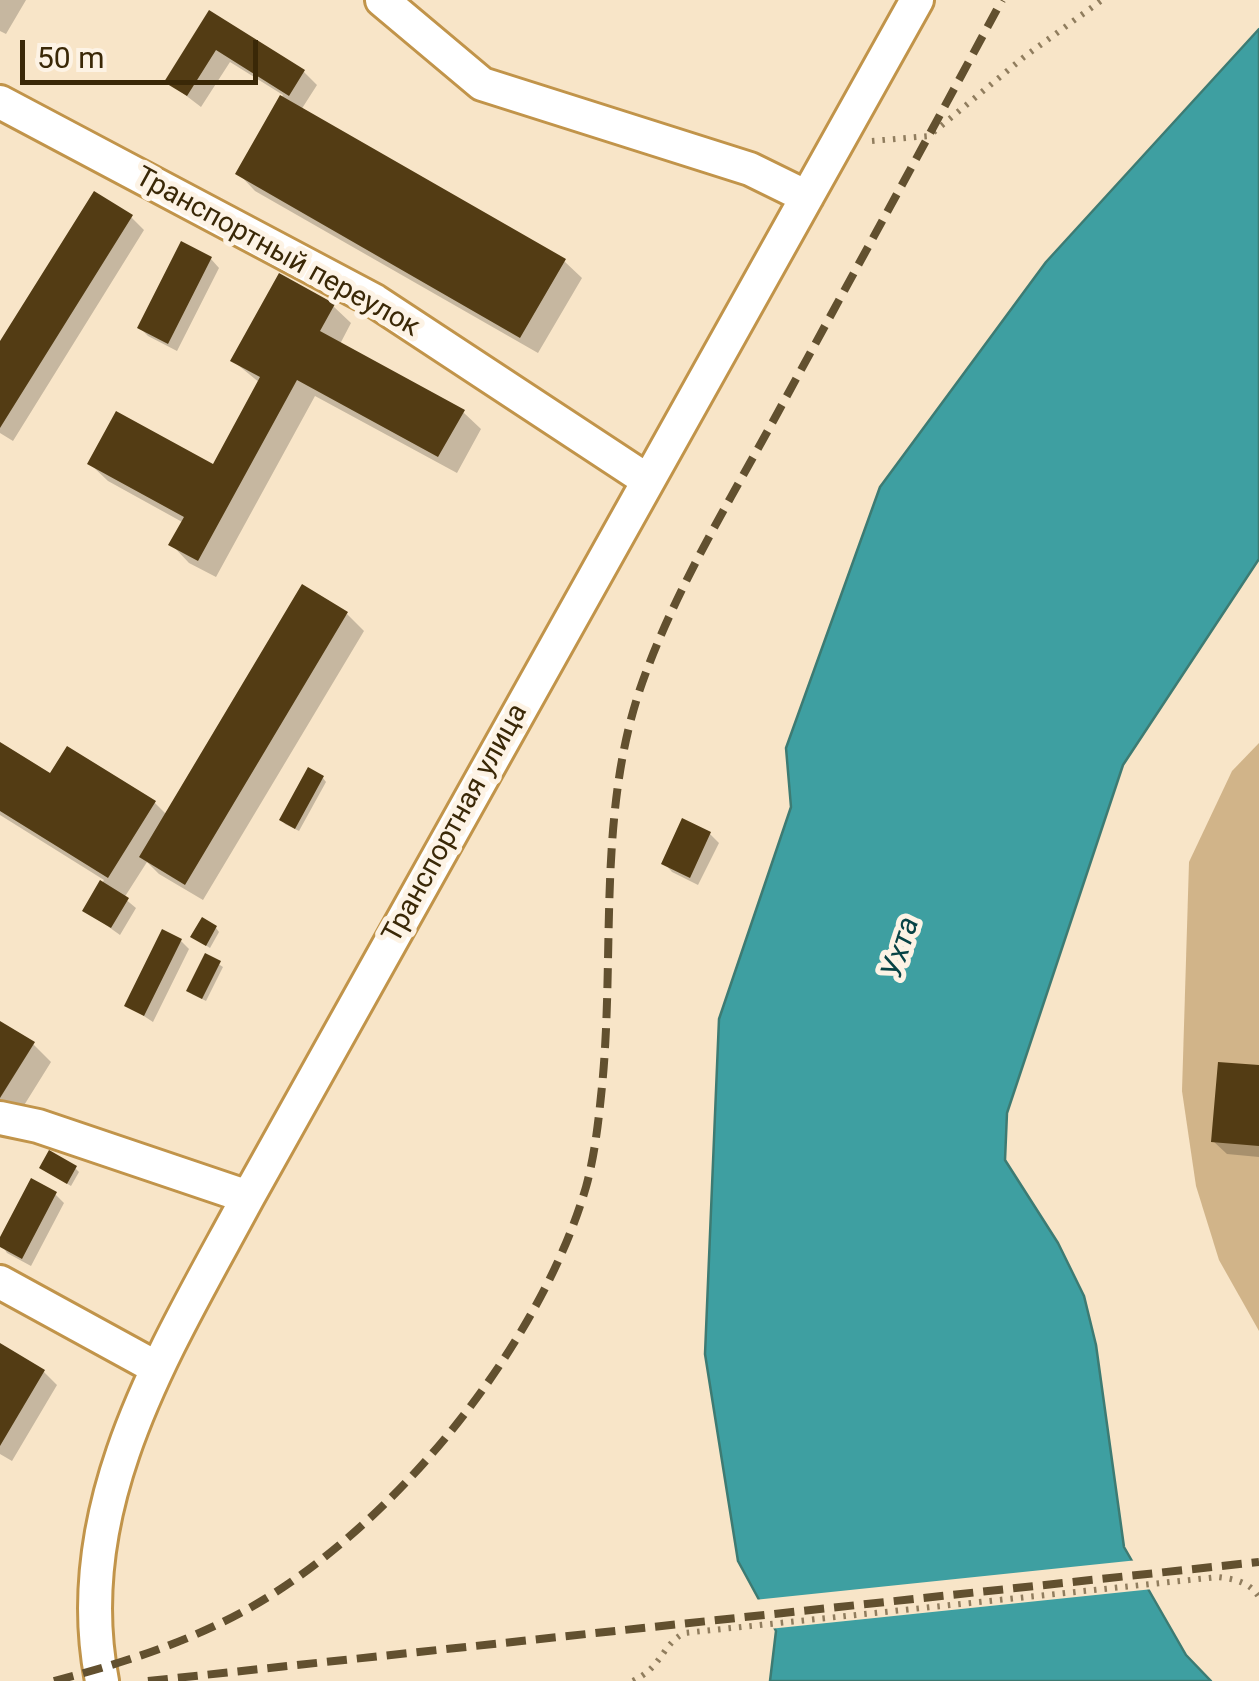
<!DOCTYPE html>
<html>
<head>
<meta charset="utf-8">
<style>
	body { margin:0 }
	#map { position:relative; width:1259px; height:1681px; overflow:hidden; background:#f8e5c8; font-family:Roboto,sans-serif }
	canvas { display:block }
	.scale { position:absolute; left:20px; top:40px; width:238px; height:45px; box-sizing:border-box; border:5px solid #3a2807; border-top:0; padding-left:12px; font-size:30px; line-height:35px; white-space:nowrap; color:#3a2807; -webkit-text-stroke:8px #fdf3e5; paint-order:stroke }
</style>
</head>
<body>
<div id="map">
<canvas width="1259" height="1681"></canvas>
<div class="scale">50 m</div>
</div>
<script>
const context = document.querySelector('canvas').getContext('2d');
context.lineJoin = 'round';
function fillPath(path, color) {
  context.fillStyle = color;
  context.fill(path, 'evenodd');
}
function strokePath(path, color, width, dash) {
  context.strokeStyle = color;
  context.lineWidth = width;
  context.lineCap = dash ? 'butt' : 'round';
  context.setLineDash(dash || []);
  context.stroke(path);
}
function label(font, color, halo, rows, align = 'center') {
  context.font = font + ' Roboto,sans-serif';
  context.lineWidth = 10;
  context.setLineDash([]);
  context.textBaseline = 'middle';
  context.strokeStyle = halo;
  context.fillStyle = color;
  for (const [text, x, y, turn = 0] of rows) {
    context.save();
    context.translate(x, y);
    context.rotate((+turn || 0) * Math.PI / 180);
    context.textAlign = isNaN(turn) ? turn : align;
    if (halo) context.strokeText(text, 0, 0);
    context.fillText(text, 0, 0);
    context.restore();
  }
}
fillPath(new Path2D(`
	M1259 743V1331L1219 1260 1196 1186 1182 1091 1189 862 1232 771Z`), '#d1b489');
const water = new Path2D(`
	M1259 29V559L1123 765 1007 1113 1005 1160 1058 1243 1084 1296 1096 1345 1124 1547 1186 1655 1211 1681H770L776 1631 738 1561 705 1354 719 1019 791 807 786 748 880 487 1046 262Z`);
fillPath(water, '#3e9fa1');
strokePath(water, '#3d7b73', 2.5);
fillPath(new Path2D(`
	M1138 1560 1153 1589 769 1629 754 1600Z`), '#f8e5c8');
fillPath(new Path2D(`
	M0 0H26L6 34 0 31Z
	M209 14 304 72 317 85 301 110 564 261 582 278 538 353 255 191 238 173 283 95 230 62 201 107 167 81Z
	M131 217 144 230 13 441 0 433V346Z
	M211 259 219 268 177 351 148 336 140 328Z
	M333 306 351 323 340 344 463 412 481 429 457 473 315 396 216 577 189 563 172 545 184 523 108 481 90 464 214 468 260 383 233 361Z
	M347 614 364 631 203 900 159 874 147 862 124 898 136 908 120 935 85 910 104 880 0 815V745L51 777 68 749 155 803 167 815Z
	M323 778 326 782 299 831 285 824 282 820Z
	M684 822 710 834 719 843 698 885 672 872 664 863Z
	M216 928 219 932 210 948 197 940Z
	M181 941 189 949 153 1022 127 1005Z
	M206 956 223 967 206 1001 192 994Z
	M0 1024 33 1044 51 1062 18 1115 0 1104Z
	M1259 1068V1157L1227 1154 1213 1141Z
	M75 1168 79 1172 71 1186 45 1171Z
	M55 1194 64 1203 31 1266 7 1253 0 1242Z
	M0 1346 44 1372 57 1385 12 1461 0 1454Z`), '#0003');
fillPath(new Path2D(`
	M209 10 305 70 289 96 216 50 187 96 164 82Z
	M280 95 566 259 520 338 235 174Z
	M94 191 133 215 0 428V341Z
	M181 241 212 257 168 344 137 328Z
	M279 273 335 304 320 331 465 410 438 457 297 380 198 561 168 545 184 517 87 464 116 411 213 464 260 377 230 361Z
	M302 584 348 612 185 885 139 857Z
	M0 742 50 773 67 746 156 801 108 878 0 811Z
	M308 767 324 776 295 829 279 820Z
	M682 818 711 832 690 878 661 864Z
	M100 880 129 898 111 928 82 911Z
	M202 917 217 926 206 946 190 937Z
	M162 929 182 939 144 1016 124 1006Z
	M205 953 221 961 202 999 186 991Z
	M0 1021 35 1042 0 1098Z
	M1218 1062 1259 1065V1146L1211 1142Z
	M49 1150 77 1166 67 1184 39 1168Z
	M31 1178 57 1192 22 1259 0 1247V1237Z
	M0 1343 45 1370 0 1446Z`), '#533c14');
const minor = new Path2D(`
	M382 0 482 84 750 169 807 197
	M0 102 375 301 647 480
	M0 1118 38 1126 248 1197
	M0 1282 157 1368
	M102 1681C67 1503 168 1346 248 1197L917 0`);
strokePath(minor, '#c1944a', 38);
strokePath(new Path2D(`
	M872 141 929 136 1024 57 1102 0
	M633 1681C663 1666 661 1646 684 1633L1218 1577C1234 1579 1250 1582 1259 1597`), '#907d5e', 6, [2.5, 8]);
strokePath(minor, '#fff', 32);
strokePath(new Path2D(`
	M54 1681C120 1664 186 1643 246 1610 392 1529 539 1348 586 1187 594 1158 598 1126 601 1096 616 961 596 820 640 689 673 593 728 504 777 414 852 276 928 138 1002 0
	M148 1681 1259 1562`), '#62502f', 8, [20, 10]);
label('28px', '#3a2807', '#fdf3e5', [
	["Транспортный переулок",277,253,29],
	["Транспортная улица",456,824,-61]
]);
label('italic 30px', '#074345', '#fdf3e5', [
	["Ухта",902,948,-72]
]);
</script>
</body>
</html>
